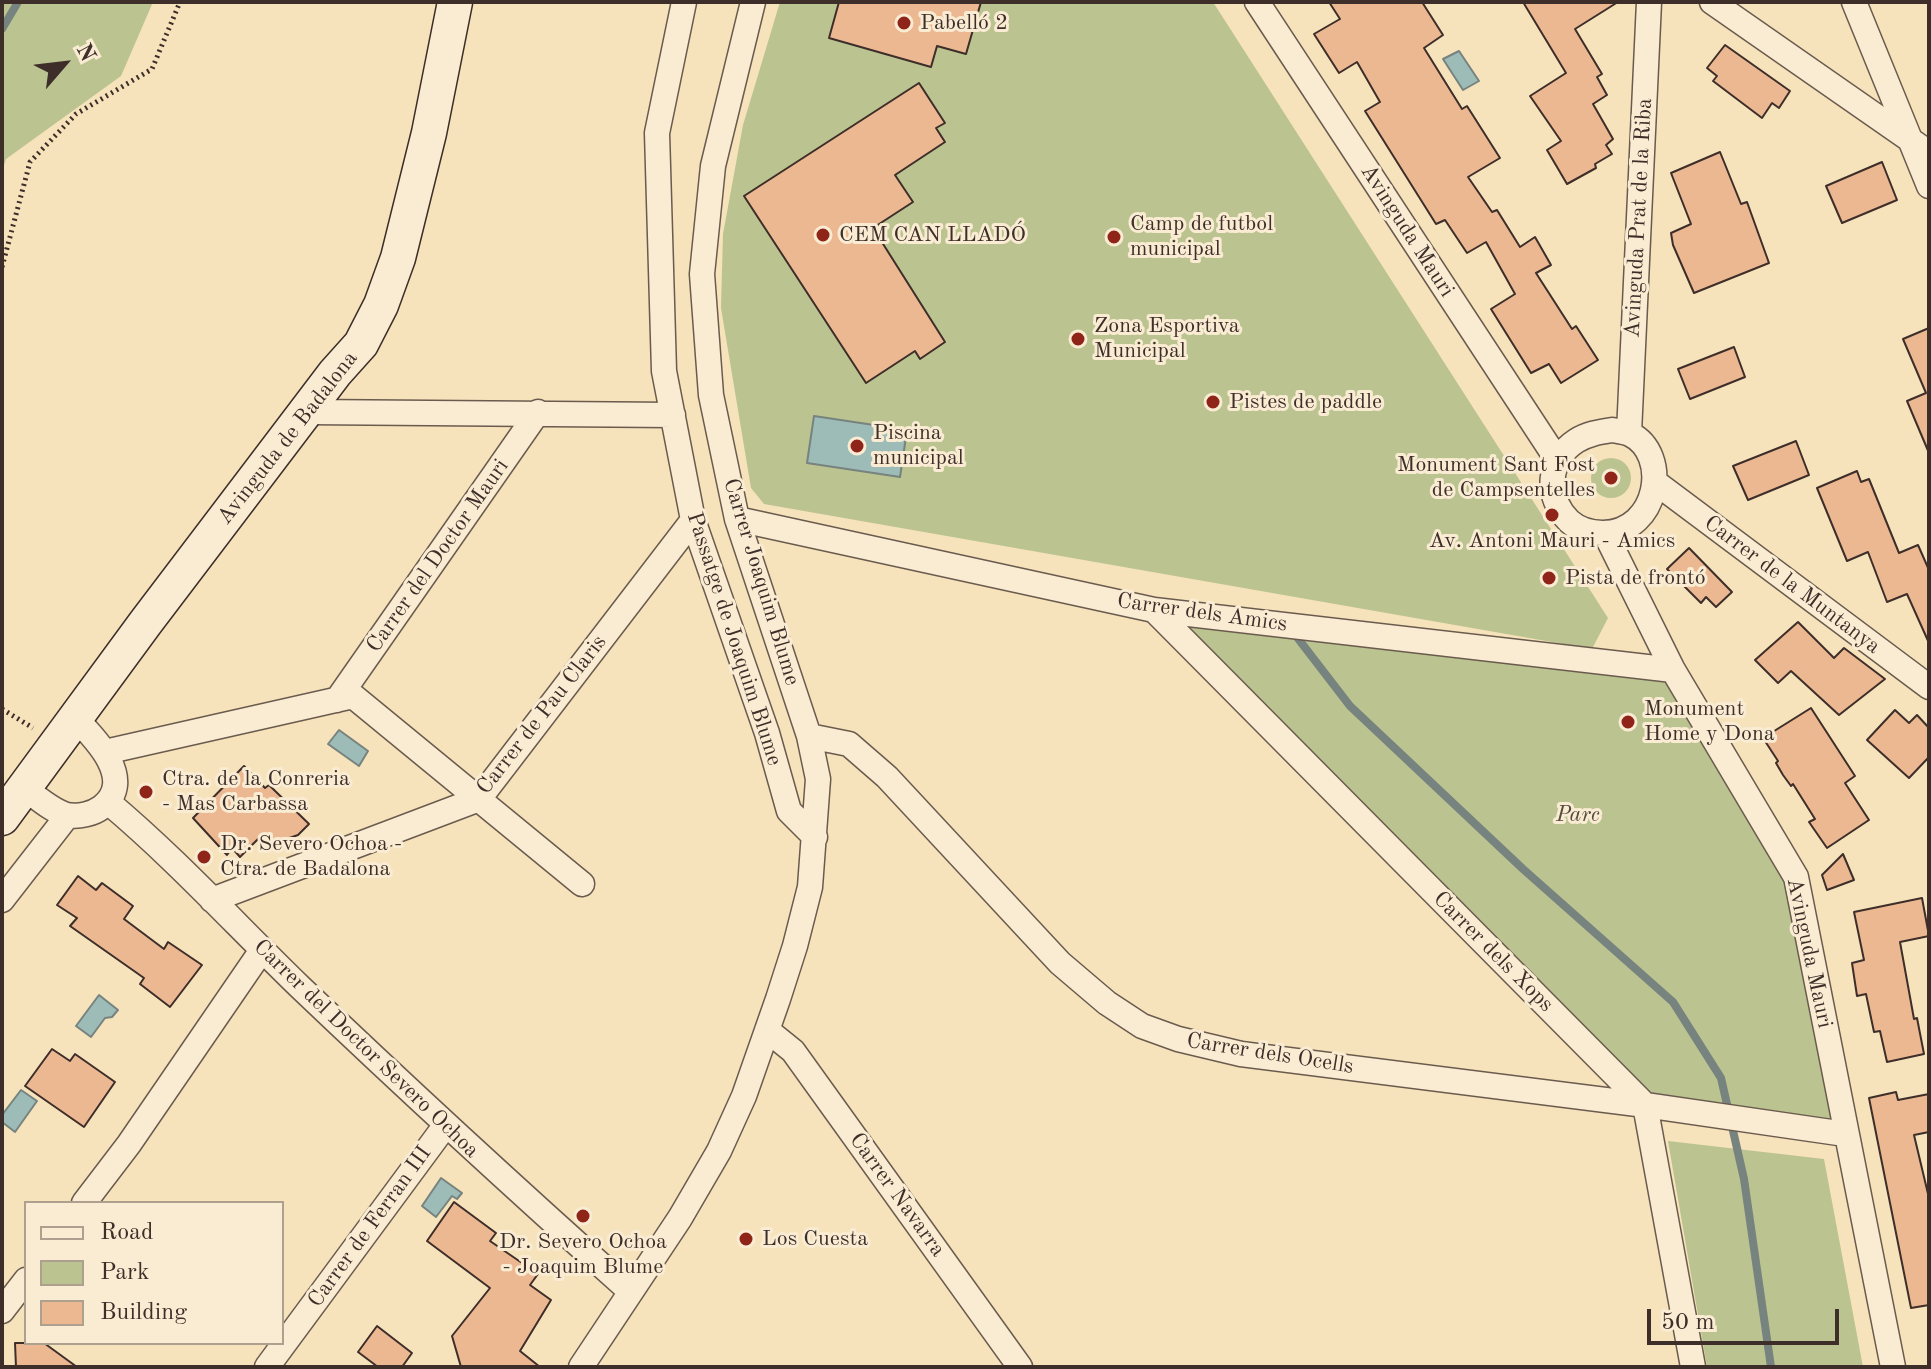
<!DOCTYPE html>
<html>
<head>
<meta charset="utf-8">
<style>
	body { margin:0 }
	#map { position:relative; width:1931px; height:1369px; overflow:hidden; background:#f6e2bb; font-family:"Old Standard TT",serif }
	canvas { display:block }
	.frame { position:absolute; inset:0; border:4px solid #3d2e29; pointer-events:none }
	.legend { position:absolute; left:24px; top:1201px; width:260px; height:144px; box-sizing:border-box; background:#f9ecd3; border:2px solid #aea08f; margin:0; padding:10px 14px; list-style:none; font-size:24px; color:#3d2e29 }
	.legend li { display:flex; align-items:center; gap:16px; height:40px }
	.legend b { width:40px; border:2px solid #aea08f }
	.north { position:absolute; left:24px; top:24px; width:80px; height:80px; -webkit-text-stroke:6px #f9ecd3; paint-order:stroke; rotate:62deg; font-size:22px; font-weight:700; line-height:32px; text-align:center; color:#3d2e29 }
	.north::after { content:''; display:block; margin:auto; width:28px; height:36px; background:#3d2e29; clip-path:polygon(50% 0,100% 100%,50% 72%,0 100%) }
	.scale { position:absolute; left:1647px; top:1309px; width:192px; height:36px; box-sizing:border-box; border:4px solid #3d2e29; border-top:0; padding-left:10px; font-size:24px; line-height:28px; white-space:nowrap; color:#3d2e29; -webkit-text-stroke:6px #f9ecd3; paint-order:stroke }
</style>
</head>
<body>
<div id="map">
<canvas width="1931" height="1369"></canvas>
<div class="frame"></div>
<ul class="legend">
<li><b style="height:10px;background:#f9ecd3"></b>Road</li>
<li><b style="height:22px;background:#bbc391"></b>Park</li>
<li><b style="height:22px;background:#ecb892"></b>Building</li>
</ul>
<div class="north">N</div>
<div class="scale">50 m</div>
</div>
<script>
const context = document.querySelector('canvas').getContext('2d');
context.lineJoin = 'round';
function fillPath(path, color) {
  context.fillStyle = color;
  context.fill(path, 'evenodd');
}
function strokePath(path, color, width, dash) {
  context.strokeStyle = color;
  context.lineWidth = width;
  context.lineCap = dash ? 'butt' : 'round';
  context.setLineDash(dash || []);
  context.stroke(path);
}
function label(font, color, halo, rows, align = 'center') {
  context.font = font + ' "Old Standard TT",serif';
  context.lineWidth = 6;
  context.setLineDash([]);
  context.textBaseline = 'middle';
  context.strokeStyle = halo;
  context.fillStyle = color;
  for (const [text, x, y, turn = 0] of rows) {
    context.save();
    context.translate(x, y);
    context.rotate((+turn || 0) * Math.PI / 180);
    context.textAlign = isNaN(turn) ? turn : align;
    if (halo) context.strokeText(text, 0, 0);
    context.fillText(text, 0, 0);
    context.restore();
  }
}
fillPath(new Path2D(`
	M2 2H153L121 76 6 159 2 172Z
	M780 2H1213L1608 618 1592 649 764 504 751 488 721 308 723 234 743 125Z
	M1591 478a20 20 0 1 1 40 0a20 20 0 1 1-40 0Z
	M1154 610 1673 670 1796 877 1845 1134 1645 1105Z
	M1668 1141 1824 1159 1863 1367H1707Z`), '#bbc391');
const water = new Path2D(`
	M1459 51 1479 81 1463 90 1443 59Z
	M814 416 907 430 900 477 807 463Z
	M339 730 368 751 359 766 328 744Z
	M99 995 118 1010 112 1017 105 1018 91 1037 76 1026Z
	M21 1090 37 1101 15 1132 2 1122V1115Z
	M441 1178 462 1193 457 1199 452 1196 436 1217 422 1206Z`);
fillPath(water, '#9ebcb7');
strokePath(water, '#77837e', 2);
strokePath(new Path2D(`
	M2 29 18 2
	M1293 632 1350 706 1523 869 1673 1002 1721 1078 1744 1179 1771 1367`), '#77837e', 8);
const building = new Path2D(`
	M839 2H981L966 54 937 46 931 67 829 38Z
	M1329 2H1422L1443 35 1424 48 1462 109 1467 106 1500 158 1468 177 1492 212 1497 210 1520 247 1535 237 1551 265 1536 273 1572 329 1576 326 1598 360 1561 383 1549 364 1531 373 1491 309 1515 294 1486 242 1467 253 1445 220 1436 224 1365 111 1380 102 1357 62 1339 73 1314 34 1340 19Z
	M1523 2H1618L1575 29 1602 74 1597 77 1607 95 1593 104 1613 139 1606 145 1612 154 1595 164 1596 168 1567 184 1547 150 1561 141 1530 96 1566 73Z
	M1725 45 1790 91 1779 108 1772 103 1762 118 1713 81 1717 76 1707 68Z
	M919 83 945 123 936 128 945 142 895 175 913 202 873 228 945 342 920 359 915 351 866 383 744 196Z
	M1720 152 1741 204 1747 202 1769 263 1694 293 1673 245 1671 233 1691 224 1671 173Z
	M1882 162 1897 200 1842 223 1826 186Z
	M1929 328V453L1907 401 1926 393 1903 339Z
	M1734 347 1745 377 1690 399 1678 369Z
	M1796 441 1809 475 1748 500 1733 466Z
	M1857 471 1861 482 1869 479 1899 553 1918 545 1929 570V643L1907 594 1887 602 1868 552 1847 561 1817 488Z
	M1689 548 1732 592 1716 607 1706 597 1701 603 1667 569Z
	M1798 622 1834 658 1844 648 1885 679 1839 715 1791 671 1778 683 1755 660Z
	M1811 708 1855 776 1845 783 1869 820 1827 848 1809 822 1815 819 1793 784 1791 786 1783 775 1776 763 1778 761 1763 738Z
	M1895 710 1909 723 1917 715 1929 728V757L1909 778 1867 740Z
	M244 766 265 788 269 785 309 824 298 835 281 841 274 850 261 836 240 857 232 848 227 855 193 818Z
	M1843 854 1854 880 1827 890 1822 875Z
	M78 876 96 890 102 883 133 906 124 919 164 949 168 942 202 965 170 1007 140 984 144 978 70 926 77 918 57 905Z
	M1922 898 1929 936 1900 942 1914 1019 1917 1018 1924 1054 1887 1062 1880 1031 1874 1032 1866 994 1857 996 1852 963 1864 960 1854 912Z
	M52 1049 70 1061 75 1054 115 1082 84 1127 25 1086Z
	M1896 1092 1898 1100 1929 1094V1132L1914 1135 1929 1198V1305L1911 1308 1869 1098Z
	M454 1202 496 1233 490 1241 538 1274 530 1285 551 1300 520 1351 540 1367H461L452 1336 490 1288 427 1241Z
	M377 1326 412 1353 402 1367H378L358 1352Z
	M15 1343H44L77 1367H16Z`);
fillPath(building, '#ecb892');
strokePath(building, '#3d2e29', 2);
const street = new Path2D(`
	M684 2 657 133 664 371 693 520 767 733 789 811 815 837
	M1257 2 1558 461
	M1712 2 1929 153
	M1854 2 1929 186
	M308 412 673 415
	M1612 430C1617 431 1625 432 1630 434 1671 454 1659 532 1603 533 1590 533 1579 530 1569 521 1545 497 1547 460 1576 441 1587 434 1599 432 1612 430Z
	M1629 433 1649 2
	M1655 482 1929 687
	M737 519 1154 610 1673 670
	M1605 533 1673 670 1796 877 1893 1367
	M1154 610 1645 1105 1693 1367
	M337 700 538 412
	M809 736 849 744 887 777 1060 963 1107 1003 1142 1026 1178 1039 1241 1054 1645 1105 1845 1134
	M105 752 353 696 582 884
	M24 788C37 797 52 811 67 815 79 817 93 814 102 807 136 780 96 739 75 718
	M108 802C176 859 236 925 300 987 408 1090 518 1191 630 1291
	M2 900 68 815
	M212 900 479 799 693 520
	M767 1030 793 1051 1020 1367
	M84 1203 129 1144 262 950
	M2 1311 26 1280
	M267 1367 445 1126
	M581 1367 680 1218 719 1151 744 1096 778 999 795 946 810 887 818 779 809 736 737 519 711 395 702 274 713 166 753 2`);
const secondary = new Path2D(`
	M2 818 146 622 335 373 361 344 381 305 398 258 429 133 455 2`);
strokePath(street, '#6b5b4e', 27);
strokePath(secondary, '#3d2e29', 37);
strokePath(new Path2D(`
	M2 267 30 162 76 114 152 69 180 2
	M2 709 33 728`), '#3d2e29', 5, [2, 4]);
strokePath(street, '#f9ecd3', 24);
strokePath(secondary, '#f9ecd3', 34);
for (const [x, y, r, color] of [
	[904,23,8,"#8f2418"],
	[823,235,8,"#8f2418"],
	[1114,237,8,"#8f2418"],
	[1078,339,8,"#8f2418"],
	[1213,402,8,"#8f2418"],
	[857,446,8,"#8f2418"],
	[1611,478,8,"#8f2418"],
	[1552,515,8,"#8f2418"],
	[1549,578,8,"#8f2418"],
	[1628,722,8,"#8f2418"],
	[146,792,8,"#8f2418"],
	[204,857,8,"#8f2418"],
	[583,1216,8,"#8f2418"],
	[746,1239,8,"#8f2418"]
]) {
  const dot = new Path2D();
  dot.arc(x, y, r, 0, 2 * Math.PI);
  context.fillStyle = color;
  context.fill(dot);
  strokePath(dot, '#f9ecd3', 3);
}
label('22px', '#3d2e29', '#f9ecd3', [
	["Pabelló 2",920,23],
	["Camp de futbol",1130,224],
	["municipal",1130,249],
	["CEM CAN LLADÓ",839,235],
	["Zona Esportiva",1094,326],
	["Municipal",1094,351],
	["Pistes de paddle",1229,402],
	["Piscina",873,433],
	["municipal",873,458],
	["Monument Sant Fost",1595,465,"right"],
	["de Campsentelles",1595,490,"right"],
	["Av. Antoni Mauri - Amics",1552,541,"center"],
	["Pista de frontó",1565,578],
	["Monument",1644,709],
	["Home y Dona",1644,734],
	["Ctra. de la Conreria",162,779],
	["- Mas Carbassa",162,804],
	["Dr. Severo Ochoa -",220,844],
	["Ctra. de Badalona",220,869],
	["Los Cuesta",762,1239],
	["Dr. Severo Ochoa",583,1242,"center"],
	["- Joaquim Blume",583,1267,"center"]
], 'left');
label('22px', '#3d2e29', '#f9ecd3', [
	["Avinguda Prat de la Riba",1639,218,-87],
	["Avinguda Mauri",1407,231,57],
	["Avinguda de Badalona",288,438,-52],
	["Carrer del Doctor Mauri",438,556,-55],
	["Carrer Joaquim Blume",761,582,73],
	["Carrer de la Muntanya",1792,585,37],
	["Carrer dels Amics",1202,613,8],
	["Passatge de Joaquim Blume",734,639,72],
	["Carrer de Pau Claris",542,715,-52],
	["Carrer dels Xops",1493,952,45],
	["Avinguda Mauri",1809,953,78],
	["Carrer del Doctor Severo Ochoa",366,1049,44],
	["Carrer dels Ocells",1270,1054,9],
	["Carrer Navarra",897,1195,54],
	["Carrer de Ferran III",370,1227,-54]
]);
label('italic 22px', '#564c3e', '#f9ecd3', [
	["Parc",1578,815]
]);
</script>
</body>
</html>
